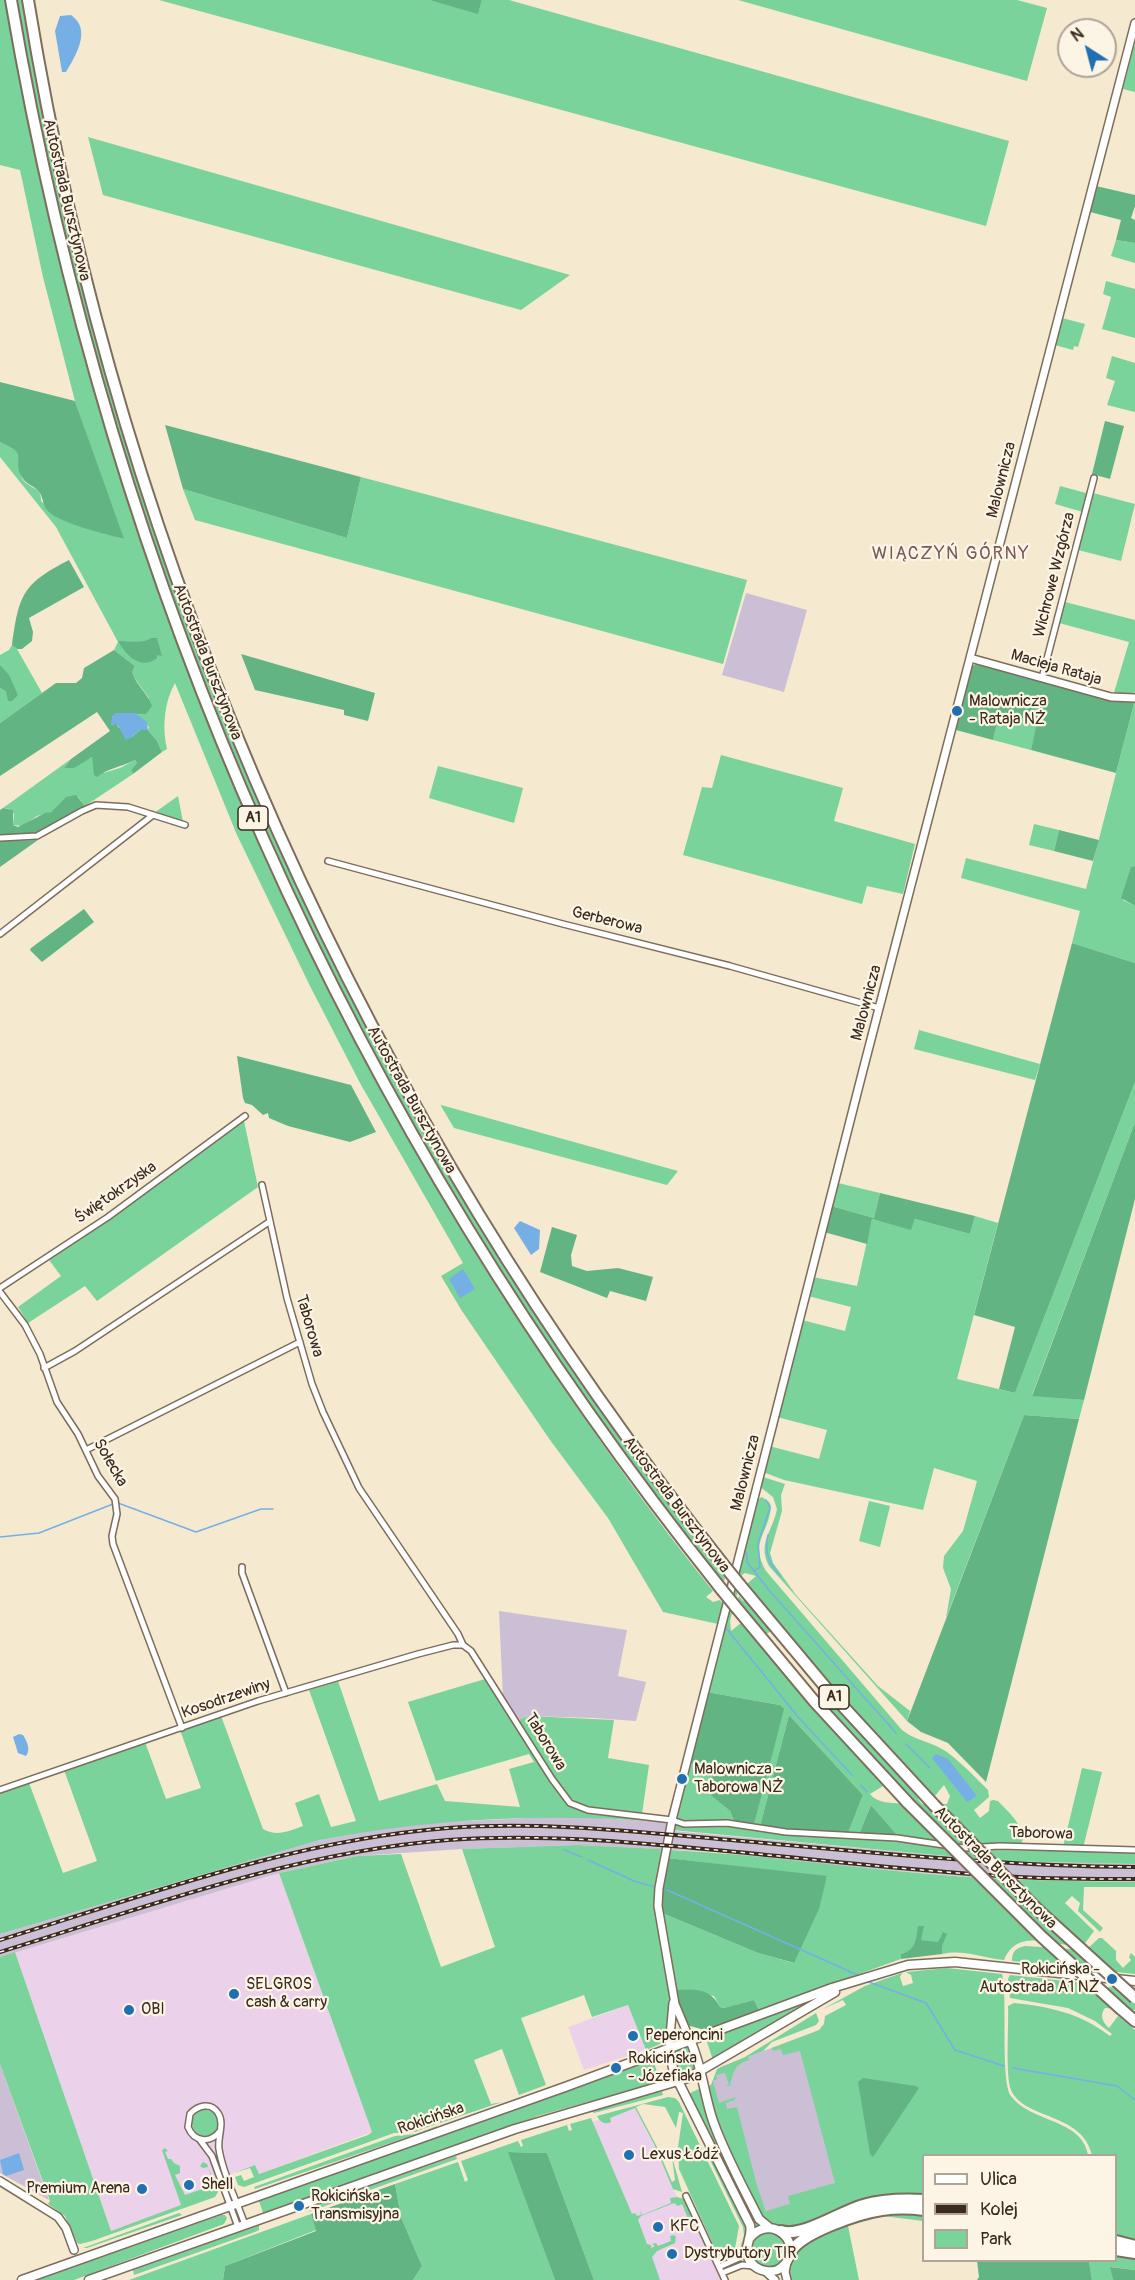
<!DOCTYPE html>
<html>
<head>
<meta charset="utf-8">
<style>
	body { margin:0 }
	#map { position:relative; width:1135px; height:2280px; overflow:hidden; background:#f5e9d0; font-family:Pangolin,sans-serif }
	canvas { display:block }
	.legend { position:absolute; left:922px; top:2154px; width:195px; height:108px; box-sizing:border-box; background:#fcf5e5; border:2px solid #afa495; margin:0; padding:8px 10px; list-style:none; font-size:18px; color:#3b2a1e }
	.legend li { display:flex; align-items:center; gap:12px; height:30px }
	.legend b { width:30px; border:2px solid #afa495 }
	.north { position:absolute; left:1057px; top:18px; width:60px; height:60px; box-sizing:border-box; background:#fcf5e5; border:2px solid #afa495; border-radius:50%; rotate:324deg; font-size:16px; font-weight:700; line-height:24px; text-align:center; color:#3b2a1e }
	.north::after { content:''; display:block; margin:auto; width:21px; height:27px; background:#1f6fb2; clip-path:polygon(50% 0,100% 100%,50% 72%,0 100%) }
</style>
</head>
<body>
<div id="map">
<canvas width="1135" height="2280"></canvas>
<ul class="legend">
<li><b style="height:8px;background:#fff"></b>Ulica</li>
<li><b style="height:8px;background:#3b2a1e"></b>Kolej</li>
<li><b style="height:16px;background:#79d39a"></b>Park</li>
</ul>
<div class="north">N</div>
</div>
<script>
const context = document.querySelector('canvas').getContext('2d');
context.lineJoin = 'round';
function fillPath(path, color) {
  context.fillStyle = color;
  context.fill(path, 'evenodd');
}
function strokePath(path, color, width, dash) {
  context.strokeStyle = color;
  context.lineWidth = width;
  context.lineCap = dash ? 'butt' : 'round';
  context.setLineDash(dash || []);
  context.stroke(path);
}
function label(font, color, halo, rows, align = 'center') {
  context.font = font + ' Pangolin,sans-serif';
  context.lineWidth = 4.5;
  context.setLineDash([]);
  context.textBaseline = 'middle';
  context.strokeStyle = halo;
  context.fillStyle = color;
  for (const [text, x, y, turn = 0] of rows) {
    context.save();
    context.translate(x, y);
    context.rotate((+turn || 0) * Math.PI / 180);
    context.textAlign = isNaN(turn) ? turn : align;
    if (halo) context.strokeText(text, 0, 0);
    context.fillText(text, 0, 0);
    context.restore();
  }
}
fillPath(new Path2D(`
	M279 1873 372 2132 259 2174 255 2165 234 2173 182 2206 111 2231 15 1952Z
	M628 2005 646 2050 584 2070 568 2027Z
	M635 2107 655 2145 677 2197 686 2201 721 2280H660L592 2122Z`), '#ecd1ea');
fillPath(new Path2D(`
	M746 593 807 610 784 692 722 675Z
	M499 1611 627 1630 618 1676 646 1682 636 1721 594 1718 527 1716 516 1721 503 1698Z
	M565 1816 664 1822 674 1824V1831L1000 1861 1135 1864V1882L984 1878 801 1863 715 1852 578 1845 462 1849 357 1856 279 1873 0 1957V1934L320 1840 374 1830 428 1823Z
	M801 2037 843 2199 769 2217 710 2087 720 2067Z
	M0 2064 49 2200 0 2173Z`), '#cbbfd5');
fillPath(new Path2D(`
	M0 0H5C86 483 265 940 537 1348 592 1431 650 1513 713 1591L706 1597 713 1602 720 1600 723 1604 718 1624 663 1612 608 1518 550 1440 462 1311 441 1276 463 1263 360 1083 310 986 237 835 175 683C164 702 162 728 167 749L162 752 157 741 148 730 149 727 135 713 149 698 133 676 132 672 135 666 114 650 118 642 56 527 0 457V442C6 444 13 446 17 452 23 460 17 471 23 480 30 489 42 487 41 501L64 520 123 539 75 401 43 277 20 170 0 165Z
	M14 0H25C40 91 56 184 81 273 100 340 123 406 145 472 160 519 175 566 190 613 199 640 206 669 217 696 342 1013 512 1298 720 1567L718 1570 725 1578 724 1581 717 1573 714 1575 629 1463 467 1222 331 976 225 744 139 510 71 275Z
	M159 0H429L478 13 482 0H509L1009 141 986 226Z
	M738 0H1017L1047 8 1027 81Z
	M1134 46H1135V92L1123 89Z
	M88 137 570 275 521 310 103 195Z
	M1116 240 1135 243V263L1111 256Z
	M1106 281 1135 289V338L1102 329 1111 297 1103 294Z
	M1062 318 1085 324 1078 347 1074 346 1073 350 1055 345Z
	M1112 356 1135 363V412L1107 405 1115 381 1106 378Z
	M361 477 747 580 723 664 195 520 183 489 347 538Z
	M1060 486 1086 493 1087 490 1089 492 1083 512 1055 504Z
	M1093 493 1135 504 1121 561 1078 550Z
	M1065 602 1135 620V692L1131 696H1113L1129 642 1059 623Z
	M12 645 17 649 42 693 0 723V688L18 695 0 665V655L9 650Z
	M1135 700V866H1133L1123 900 1135 906V963L1072 943 1080 911 961 878 966 858 1086 889Z
	M1000 712 1038 722 1031 750 993 740Z
	M721 755 843 788 834 821 915 844 903 894 867 886 862 904 683 855 702 787 712 788Z
	M92 757 94 764 103 773 120 768 135 760 137 763 131 770 133 774 85 806 78 797H67L51 812 37 816 22 826 13 825 14 814 10 809 3 808 71 759 64 768Z
	M438 766 523 788 514 823 429 798Z
	M178 796 183 822 154 813Z
	M1034 824 1059 830 1054 851 1029 845Z
	M919 1030 1040 1064 1035 1080 914 1049Z
	M1135 1082V1122L1032 1395 1084 1400 1079 1419 1024 1415 946 1618 951 1589 943 1568 944 1556 963 1531 977 1481 934 1468 923 1510 784 1480 763 1472 769 1446 819 1459 827 1430 777 1417 802 1320 845 1331 851 1307 808 1296 813 1277 857 1286 872 1219 911 1229 915 1219 970 1234 975 1216 998 1223 957 1379 1015 1393Z
	M441 1106V1105L678 1171 667 1185 454 1128Z
	M244 1121 258 1187 97 1301 85 1286 28 1323 18 1307 61 1276 49 1260 112 1218Z
	M838 1183 880 1193 874 1218 831 1206Z
	M763 1477 785 1484 781 1495 782 1511 770 1553 773 1563 796 1595 878 1686 910 1711 907 1721 769 1566C757 1543 773 1531 777 1509L773 1497 759 1486 761 1478Z
	M762 1497 769 1502 771 1506C769 1534 749 1541 766 1571L902 1730C914 1740 928 1741 942 1749 955 1756 977 1779 988 1790L989 1797 974 1810 980 1818 989 1811 990 1801 993 1800 998 1801C1008 1812 1029 1829 1021 1845L984 1843 957 1845 898 1836 871 1805 859 1834 848 1833 863 1795 789 1715 760 1826 754 1825 783 1709 780 1705 707 1692 755 1501ZM745 1573 756 1576 747 1584C807 1657 869 1728 934 1797L944 1785 950 1796 947 1804H922L918 1799 921 1796 825 1691 817 1698 907 1798 913 1799 918 1803C905 1803 878 1806 870 1794L883 1786 741 1623 731 1631 730 1621 742 1575Z
	M869 1501 890 1506 880 1547 859 1541Z
	M739 1596 743 1601 747 1599 772 1630 764 1636 741 1608 743 1605 738 1599Z
	M485 1679 562 1798C580 1822 636 1812 664 1822 548 1813 434 1818 320 1840L0 1934V1793L29 1783 63 1873 97 1861 64 1770 145 1742 166 1799 201 1788 180 1730 221 1716 263 1829C277 1837 289 1831 303 1826L295 1803 319 1794 331 1827 356 1821 309 1690 338 1681 379 1801 437 1784 445 1801 520 1807 509 1769 534 1762 529 1754 436 1781 408 1702Z
	M528 1716 614 1720 608 1758 649 1765 642 1814C614 1811 583 1813 563 1791L519 1723 520 1719Z
	M688 1762 713 1772 709 1794 730 1811 734 1821 690 1823 675 1819Z
	M1082 1768 1102 1772 1083 1848 1063 1847Z
	M674 1824 681 1826H738L775 1833 899 1841 962 1850 1135 1851V1864L1000 1861 672 1830Z
	M578 1845 661 1849 655 1900 670 1997 668 2033 664 2034 660 2044 646 2050 628 2005 592 2017 584 1995 521 2018 546 2085 519 2095 502 2049 474 2060 491 2104 502 2102 440 2123 439 2121 436 2122V2124L415 2132 394 2133 244 2187 238 2185 235 2177 241 2175 244 2181 254 2177 250 2168 234 2173 255 2165 259 2174 368 2135 372 2132 279 1873 357 1856 401 1854 441 1967 495 1947 462 1849Z
	M669 1850C756 1854 842 1867 929 1874 998 1880 1066 1881 1135 1882V1887H1084L1083 1910 1103 1928 1100 1932 1078 1911 1080 1903 1072 1896 1065 1903 1094 1931 1083 1946C1053 1947 1018 1926 1004 1960 983 1958 964 1949 942 1954V1946L938 1943 921 1940 910 1952 901 1954V1959L759 2010 754 2000 725 2008 720 2007 714 1996 675 1990 662 1913 758 1953 793 1963 827 1877 667 1858Z
	M1099 1938H1102L1116 1951V1960L1123 1968 1131 1960 1129 1957 1131 1953 1135 1957V1974L1012 1961C1012 1951 1016 1948 1025 1946L1086 1950Z
	M15 1952 111 2231 181 2205 162 2150 165 2148 168 2151 165 2152 168 2159H171L174 2163 180 2166V2173L175 2175 185 2195 214 2185 208 2167 203 2168 200 2166 203 2162 207 2164 218 2192 215 2197 92 2241 80 2244 77 2243 65 2216 48 2204 50 2201 0 2064V1957Z
	M947 1968 1002 1974C1008 1999 1000 2081 1011 2096 1029 2122 1083 2119 1088 2155L924 2156 923 2197 794 2229 769 2223 763 2217 720 2129 708 2086 711 2085 717 2069 745 2057 816 2013 819 2021 816 2025 772 2042 763 2051 748 2057 749 2060C734 2064 733 2073 730 2086H724L729 2085 725 2073 716 2075 717 2079 713 2081 719 2103 736 2097 734 2100 726 2103 727 2109 737 2107 757 2186 766 2211 790 2204 788 2196 835 2183 800 2051 783 2055 781 2049 773 2051 772 2048 819 2030 824 2024 825 2016 846 2005 843 2000 823 2009 865 1986 902 1973 900 1977 903 1986 913 1983 911 1975 906 1972Z
	M1010 1975 1093 1984 1103 1987 1135 1988V2010L1105 2008C1099 2015 1103 2023 1109 2028L1118 2016 1135 2030V2239L1116 2236V2156L1092 2155C1082 2112 1024 2120 1011 2090 1005 2075 1009 2024 1008 2006L1014 2003C1051 2007 1080 2013 1110 2036L1112 2034 1095 2021 1068 2008 1010 1998 1008 1979Z
	M804 2004 803 2005 713 2060 706 2039Z
	M685 2047 690 2049 696 2066 692 2072 684 2074 677 2071 673 2055 678 2049Z
	M653 2059 660 2082 541 2115 263 2213 259 2201Z
	M701 2088 761 2226 754 2228 709 2132 688 2094Z
	M662 2091 663 2095 594 2113 591 2111Z
	M668 2097 675 2098 679 2102 739 2226 734 2254 729 2258H722L716 2251 679 2169 678 2147 683 2113 679 2112 676 2128 665 2107 643 2104 636 2107 656 2145 672 2182 675 2180 672 2157 682 2192 673 2189 654 2144 635 2108 610 2118 611 2122C605 2125 600 2122 597 2116Z
	M192 2123a13 13 0 1 1 26 0a13 13 0 1 1-26 0Z
	M591 2118 632 2214 635 2213 637 2216 641 2215 640 2211 642 2215 671 2203 670 2198 677 2197 684 2199 691 2214 689 2220 684 2219 687 2216 682 2204 678 2206 674 2203 641 2216 638 2220 647 2244 651 2245V2248L655 2246 652 2244 656 2243 658 2246 671 2241 670 2236 674 2235 676 2237 675 2243 657 2251 652 2257 660 2280H594L547 2153 509 2152 555 2280H413L422 2266 401 2217 395 2184 458 2162 465 2182 468 2180 461 2161 518 2141 521 2147 523 2146 521 2140 567 2125 569 2131 572 2130 570 2124Z
	M437 2126V2127L255 2189 254 2187 395 2136 416 2134Z
	M709 2153C717 2165 746 2217 747 2229 748 2236 743 2250 738 2255L744 2235 743 2227 707 2154Z
	M456 2156 457 2159 308 2212 320 2203Z
	M179 2213 182 2215 87 2248H83Z
	M889 2213H923V2221L883 2216 848 2226 859 2280H791C788 2271 791 2256 797 2249 813 2233 867 2218 889 2213Z
	M311 2214 316 2230 225 2266 223 2280H129Z
	M221 2215H225L227 2218 224 2224 74 2280H37Z
	M259 2225V2230L255 2232 134 2275 133 2270Z
	M751 2250a18 18 0 1 1 36 0a18 18 0 1 1-36 0Z
	M1116 2254 1135 2259V2270L1111 2267 1113 2280H1092L1089 2261 1116 2260Z`), '#79d39a');
fillPath(new Path2D(`
	M429 0H482L478 14Z
	M1096 186 1135 195V206L1131 218 1135 220V243L1116 240 1121 220 1090 212Z
	M0 382 75 401 124 539C106 534 62 524 49 512 42 506 44 498 39 492 34 485 26 485 22 477 11 458 31 455 0 442Z
	M1105 421 1124 426 1110 479 1092 474Z
	M165 425 361 477 347 538 183 489Z
	M69 560 84 587 29 618 33 632 32 641 22 649H17L12 645C19 595 22 584 69 560Z
	M151 638H157L162 656 157 655V658C140 671 126 655 118 641 129 641 144 644 151 638Z
	M114 650 135 666 132 672C135 684 148 693 152 706L146 714 116 713 112 725 117 723 118 727 132 737 140 730H148L157 741 162 752 133 774 131 770 137 763 135 760C122 767 108 768 97 777L94 775 92 757 74 768H64L71 759 110 731 97 712 0 776V723L56 683H76L82 678 84 668Z
	M241 654 375 693 368 721 344 715V710L255 690Z
	M976 664 1103 698 1118 701 1135 700 1116 773 1031 750 1037 722 1000 712 993 740 956 730 960 714 963 711 960 708 970 668Z
	M0 665 9 675 18 695 12 701H8L6 691 0 688Z
	M76 795 85 806 37 834 0 835V810L3 808 13 810V825L18 827 45 813 51 812 66 797Z
	M1059 830 1099 840 1093 861 1054 851Z
	M38 840 0 867V841Z
	M1135 866V906L1121 898 1131 867Z
	M84 909 94 922 42 962 30 950 31 948Z
	M1072 943 1135 963V1082L1015 1393 999 1389 1015 1327 974 1315Z
	M237 1056 351 1085 376 1132 350 1142 288 1126 269 1118 268 1113 263 1115 252 1105 245 1103 243 1098Z
	M1135 1122V1199L1084 1400 1032 1396Z
	M880 1193 975 1216 970 1234 915 1219 911 1230 872 1219 867 1244 824 1232 831 1206 874 1218Z
	M552 1227 577 1235 571 1255 572 1266 587 1271 618 1268 653 1277 646 1301 610 1291 607 1298 540 1272Z
	M1024 1415 1079 1419 986 1782 948 1743 921 1732 907 1721Z
	M707 1692 780 1705 784 1709 754 1825 734 1821 730 1811 709 1794 713 1772 688 1762Z
	M789 1715 863 1795 848 1833 800 1832 760 1826Z
	M871 1805 898 1836 859 1834Z
	M667 1858 827 1876 819 1909 794 1963 758 1953 662 1913 661 1896Z
	M918 1926H924L921 1940 938 1942 943 1932 947 1934 942 1946V1954L901 1959V1954C916 1950 916 1940 918 1926Z
	M675 1990C695 1989 710 1988 720 2007L724 2008 754 2000 759 2010 709 2029H701L687 2025 681 2012Z
	M863 2078 916 2086 919 2088 873 2157 870 2154 858 2082Z
	M508 2152 547 2153 594 2280H555Z
	M395 2184 401 2217 422 2266 413 2280H223L225 2266 316 2231 311 2214Z
	M977 2261H1089L1092 2280H977L979 2277Z
	M1110 2267 1135 2270V2280H1113Z`), '#62b582');
fillPath(new Path2D(`
	M71 15C92 30 76 55 66 72H62L55 31 60 16Z
	M116 713H135L147 722 148 730H140L132 737 126 740 117 724 111 725 112 716Z
	M520 1221 540 1230 539 1249 531 1255 514 1228Z
	M463 1269 475 1289 460 1298 449 1279Z
	M19 1734 23 1735C27 1741 31 1750 26 1756L18 1753 13 1737Z
	M936 1754 948 1759 977 1796 967 1802 932 1758Z
	M19 2153 24 2170 6 2176 3 2174 0 2160Z`), '#76afe6');
strokePath(new Path2D(`
	M118 1503 196 1532 261 1509H273
	M768 1535C764 1552 769 1563 780 1576
	M0 1537 39 1533 113 1504
	M745 1552 747 1554V1562L768 1589 896 1733
	M755 1570 760 1567 758 1543 770 1508 766 1500
	M726 1628 799 1718 852 1775
	M906 1744 930 1768
	M861 1785 867 1792
	M564 1850 582 1857
	M588 1860 634 1881 655 1887
	M667 1890 860 1976
	M866 1981 926 2003 955 2050 1004 2066
	M1013 2068 1117 2086 1135 2100`), '#76afe6', 1.5);
const minor = new Path2D(`
	M1042 678 1094 478
	M0 838 37 836 82 811 96 805 128 807 185 825
	M328 861 563 924 730 966 879 1008
	M0 934 153 815
	M262 1185 287 1298 312 1384 323 1412 359 1488 458 1634 463 1645 471 1651 552 1779 570 1803 588 1810 672 1820 684 1824 727 1823 786 1832 897 1838 964 1848 1000 1846 1135 1850
	M0 1288 108 1217 245 1116
	M0 1292 25 1325 40 1354 57 1402 78 1434 98 1476 115 1499 117 1514 112 1536 113 1544 182 1728
	M44 1368 75 1351 269 1222
	M86 1450 300 1342
	M242 1567V1573L286 1693
	M0 1790 258 1701 418 1654 453 1645H463
	M220 2131C210 2144 194 2142 188 2127L190 2114C198 2105 211 2102 218 2113 225 2123 217 2138 219 2149 223 2175 237 2201 245 2225
	M200 2140 212 2156 238 2227
	M686 2196 725 2280
	M719 2267 739 2258 746 2251
	M722 2273 742 2265 754 2266`);
const tertiary = new Path2D(`
	M970 658 1111 697 1135 698
	M690 2040 675 2004 658 1906 659 1888 672 1820 863 1070 1135 23
	M669 2048 673 2003
	M0 2181 58 2217 66 2228 74 2250
	M787 2262 785 2272 787 2280
	M765 2271 775 2280`);
const secondary = new Path2D(`
	M690 2040C702 2066 704 2095 713 2121 725 2155 743 2187 759 2219L770 2228
	M669 2048 674 2073 750 2225C753 2236 744 2245 748 2257 751 2265 758 2270 766 2271 772 2272 778 2271 783 2266 806 2246 772 2210 749 2239
	M22 2280 565 2087 832 1988 908 1965 955 1962 1135 1981
	M89 2280 515 2129 688 2078 835 1992`);
const motorway = new Path2D(`
	M11 0C112 589 348 1123 722 1590
	M28 0C121 572 366 1117 727 1569
	M740 1585 827 1689 934 1805
	M735 1606 814 1701 908 1803
	M1121 2009 1135 2021
	M781 2231C802 2238 841 2211 863 2205 883 2199 903 2199 924 2200
	M1116 2241 1135 2246
	M1116 2250 1135 2253
	M790 2253C800 2233 860 2213 882 2210 896 2208 909 2208 924 2210`);
strokePath(minor, '#7c6d5c', 8);
strokePath(tertiary, '#7c6d5c', 10);
strokePath(secondary, '#7c6d5c', 11);
strokePath(motorway, '#7c6d5c', 14);
strokePath(minor, '#fff', 5);
strokePath(tertiary, '#fff', 7);
strokePath(secondary, '#fff', 8);
strokePath(motorway, '#fff', 10);
const rail = new Path2D(`
	M0 1940C147 1895 294 1840 448 1828 543 1821 637 1832 731 1840 866 1852 1000 1866 1135 1867
	M0 1952C147 1907 294 1852 448 1840 545 1833 641 1843 737 1852 831 1861 925 1872 1019 1877 1058 1879 1096 1879 1135 1879`);
strokePath(rail, '#3b2a1e', 4);
strokePath(rail, '#fcf5e5', 1.5, [4.5]);
const motorwayBridge = new Path2D(`
	M727 1569 740 1585
	M722 1590 735 1606
	M908 1803 1042 1937 1121 2009
	M934 1805 1037 1909 1135 1998`);
strokePath(motorwayBridge, '#7c6d5c', 14, []);
strokePath(motorwayBridge, '#fff', 10);
for (const [x, y, r, color] of [
	[957,711,6,"#1f6fb2"],
	[682,1779,6,"#1f6fb2"],
	[1112,1979,6,"#1f6fb2"],
	[234,1994,6,"#1f6fb2"],
	[129,2010,6,"#1f6fb2"],
	[633,2036,6,"#1f6fb2"],
	[616,2068,6,"#1f6fb2"],
	[629,2155,6,"#1f6fb2"],
	[189,2185,6,"#1f6fb2"],
	[142,2189,6,"#1f6fb2"],
	[299,2206,6,"#1f6fb2"],
	[658,2227,6,"#1f6fb2"],
	[672,2254,6,"#1f6fb2"]
]) {
  const dot = new Path2D();
  dot.arc(x, y, r, 0, 2 * Math.PI);
  context.fillStyle = color;
  context.fill(dot);
  strokePath(dot, '#fcf5e5', 2);
}
for (const [x, y, w] of [
	[253,818,30],
	[834,1697,30]
]) {
  const box = new Path2D();
  box.roundRect(x - w / 2, y - 12, w, 24, 4.5);
  context.fillStyle = '#fcf5e5';
  context.fill(box);
  strokePath(box, '#3b2a1e', 1.5);
}
label('bold 15px', '#3b2a1e', null, [
	["A1",253,818],
	["A1",834,1697]
]);
label('16px', '#3b2a1e', '#fcf5e5', [
	["Autostrada Bursztynowa",66,200,77],
	["Malownicza",1002,480,-76],
	["Wichrowe Wzgórza",1055,575,-76],
	["Autostrada Bursztynowa",207,662,69],
	["Macieja Rataja",1056,668,16],
	["Gerberowa",607,921,14],
	["Malownicza",867,1003,-75],
	["Autostrada Bursztynowa",411,1100,61],
	["Świętokrzyska",116,1193,-35],
	["Taborowa",309,1326,74],
	["Sołecka",110,1463,60],
	["Malownicza",746,1473,-76],
	["Autostrada Bursztynowa",676,1505,53],
	["Kosodrzewiny",226,1699,-19],
	["Taborowa",545,1742,58],
	["Taborowa",1041,1834,2],
	["Autostrada Bursztynowa",995,1868,45],
	["Rokicińska",431,2119,-19]
]);
label('16px', '#3b2a1e', '#fcf5e5', [
	["Malownicza",969,702],
	["- Rataja NŻ",969,720],
	["Malownicza -",694,1770],
	["Taborowa NŻ",694,1788],
	["Rokicińska -",1100,1970,"right"],
	["Autostrada A1 NŻ",1100,1988,"right"],
	["SELGROS",246,1985],
	["cash & carry",246,2003],
	["OBI",141,2010],
	["Peperoncini",645,2036],
	["Rokicińska",628,2059],
	["- Józefiaka",628,2077],
	["Lexus Łódź",641,2155],
	["Shell",201,2185],
	["Premium Arena",130,2189,"right"],
	["Rokicińska -",311,2197],
	["Transmisyjna",311,2215],
	["KFC",670,2227],
	["Dystrybutory TIR",684,2254]
], 'left');
context.letterSpacing = '1.5px';
label('18px', '#765a5d', '#fcf5e5', [
	["WIĄCZYŃ GÓRNY",951,554]
]);
context.letterSpacing = '0px';
</script>
</body>
</html>
